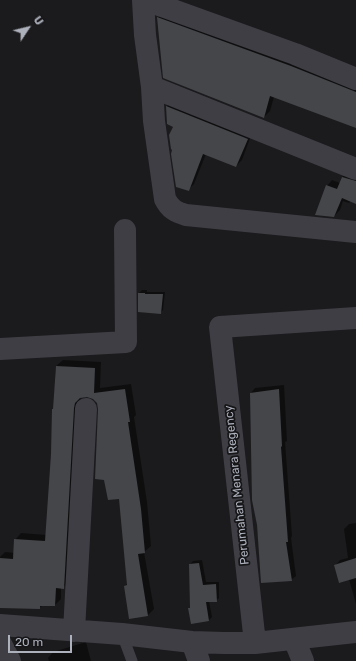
<!DOCTYPE html>
<html>
<head>
<meta charset="utf-8">
<style>
	body { margin:0 }
	#map { position:relative; width:356px; height:661px; overflow:hidden; background:#1b1b1d; font-family:Rubik,sans-serif }
	canvas { display:block }
	.north { position:absolute; left:8px; top:8px; width:40px; height:40px; -webkit-text-stroke:3px #161618; paint-order:stroke; rotate:55deg; font-size:11px; font-weight:700; line-height:16px; text-align:center; color:#adb1bc }
	.north::after { content:''; display:block; margin:auto; width:14px; height:18px; background:#adb1bc; clip-path:polygon(50% 0,100% 100%,50% 72%,0 100%) }
	.scale { position:absolute; left:8px; top:635px; width:64px; height:18px; box-sizing:border-box; border:2px solid #adb1bc; border-top:0; padding-left:5px; font-size:12px; line-height:14px; white-space:nowrap; color:#adb1bc; -webkit-text-stroke:3px #161618; paint-order:stroke }
</style>
</head>
<body>
<div id="map">
<canvas width="356" height="661"></canvas>
<div class="north">U</div>
<div class="scale">20 m</div>
</div>
<script>
const context = document.querySelector('canvas').getContext('2d');
context.lineJoin = 'round';
function fillPath(path, color) {
  context.fillStyle = color;
  context.fill(path, 'evenodd');
}
function strokePath(path, color, width, dash) {
  context.strokeStyle = color;
  context.lineWidth = width;
  context.lineCap = dash ? 'butt' : 'round';
  context.setLineDash(dash || []);
  context.stroke(path);
}
function label(font, color, halo, rows, align = 'center') {
  context.font = font + ' Rubik,sans-serif';
  context.lineWidth = 3.5;
  context.setLineDash([]);
  context.textBaseline = 'middle';
  context.strokeStyle = halo;
  context.fillStyle = color;
  for (const [text, x, y, turn = 0] of rows) {
    context.save();
    context.translate(x, y);
    context.rotate((+turn || 0) * Math.PI / 180);
    context.textAlign = isNaN(turn) ? turn : align;
    if (halo) context.strokeText(text, 0, 0);
    context.fillText(text, 0, 0);
    context.restore();
  }
}
fillPath(new Path2D(`
	M163 12 356 83V127L274 97 270 111 264 117 158 18Z
	M172 101 252 133 242 160 236 166 206 154 194 184 188 190 175 126 167 106Z
	M348 172 356 175V195L349 203 343 201 340 210 334 216 327 186 332 180 340 183 342 177Z
	M142 290H147V292H165L163 310 160 313 139 293Z
	M63 360 101 362 100 388 131 384 136 415 134 417 147 502 151 546 144 552 154 609 148 615 125 586 128 583 120 497 98 403 94 398 87 396 81 397 79 401 69 581 63 588 61 587V599L55 605H43L39 608 0 607V557L5 552 15 553V540L21 533 47 535 52 454 53 409 54 408 56 366Z
	M284 385 287 441 285 442 292 536 291 538 296 576 291 580 262 582 257 525 253 500 251 393 255 388Z
	M356 523V604L349 579 335 566 340 560 348 558 344 529 349 524Z
	M202 560 206 582H219V598L216 601H209L212 617 209 620 190 608 191 607 190 564 193 561Z
	M86 642 91 661H49L48 658 53 652Z`), '#0007');
fillPath(new Path2D(`
	M157 17 291 66 356 92V128L270 96 264 118 163 78Z
	M166 106 248 139 236 167 203 154 189 191 176 187 171 154 172 150 171 149 169 135 173 127 167 124Z
	M342 177 356 181V204L342 198 334 217 315 215 326 185 337 189Z
	M138 293H145V294H163L161 314 138 312Z
	M56 366 95 368 94 393 125 389 130 422H128L141 509 145 553 138 554 148 616 129 619 124 586 127 585 119 499 108 500 104 480 95 479 98 409 97 403 93 399 87 397 80 398 75 403 74 408 64 589 56 588 55 606H40V609L0 608V558L13 559 14 539 45 541 51 454 52 409H53Z
	M279 389 282 446 281 447 288 542H286L292 581 261 583 257 525 252 500 250 393Z
	M356 558V578L339 583 334 565Z
	M199 563 203 585 216 584 217 602H206L209 621 191 624 188 608H190L189 564Z`), '#45464a');
strokePath(new Path2D(`
	M122 634 132 661`), '#3e3e44', 11);
strokePath(new Path2D(`
	M143 0 145 35 152 87 154 121 165 199C170 209 176 212 186 215L356 232
	M145 0 295 54 356 79
	M152 87 356 169
	M0 349 126 342 125 230
	M0 625 122 634 192 642 224 643H255L356 632
	M74 631 86 409
	M294 639 303 661
	M0 642 10 661
	M192 642 199 661
	M255 643 220 327 356 318`), '#3e3e44', 22);
label('12px', '#adb1bc', '#161618', [
	["Perumahan Menara Regency",237,485,-96]
]);
</script>
</body>
</html>
